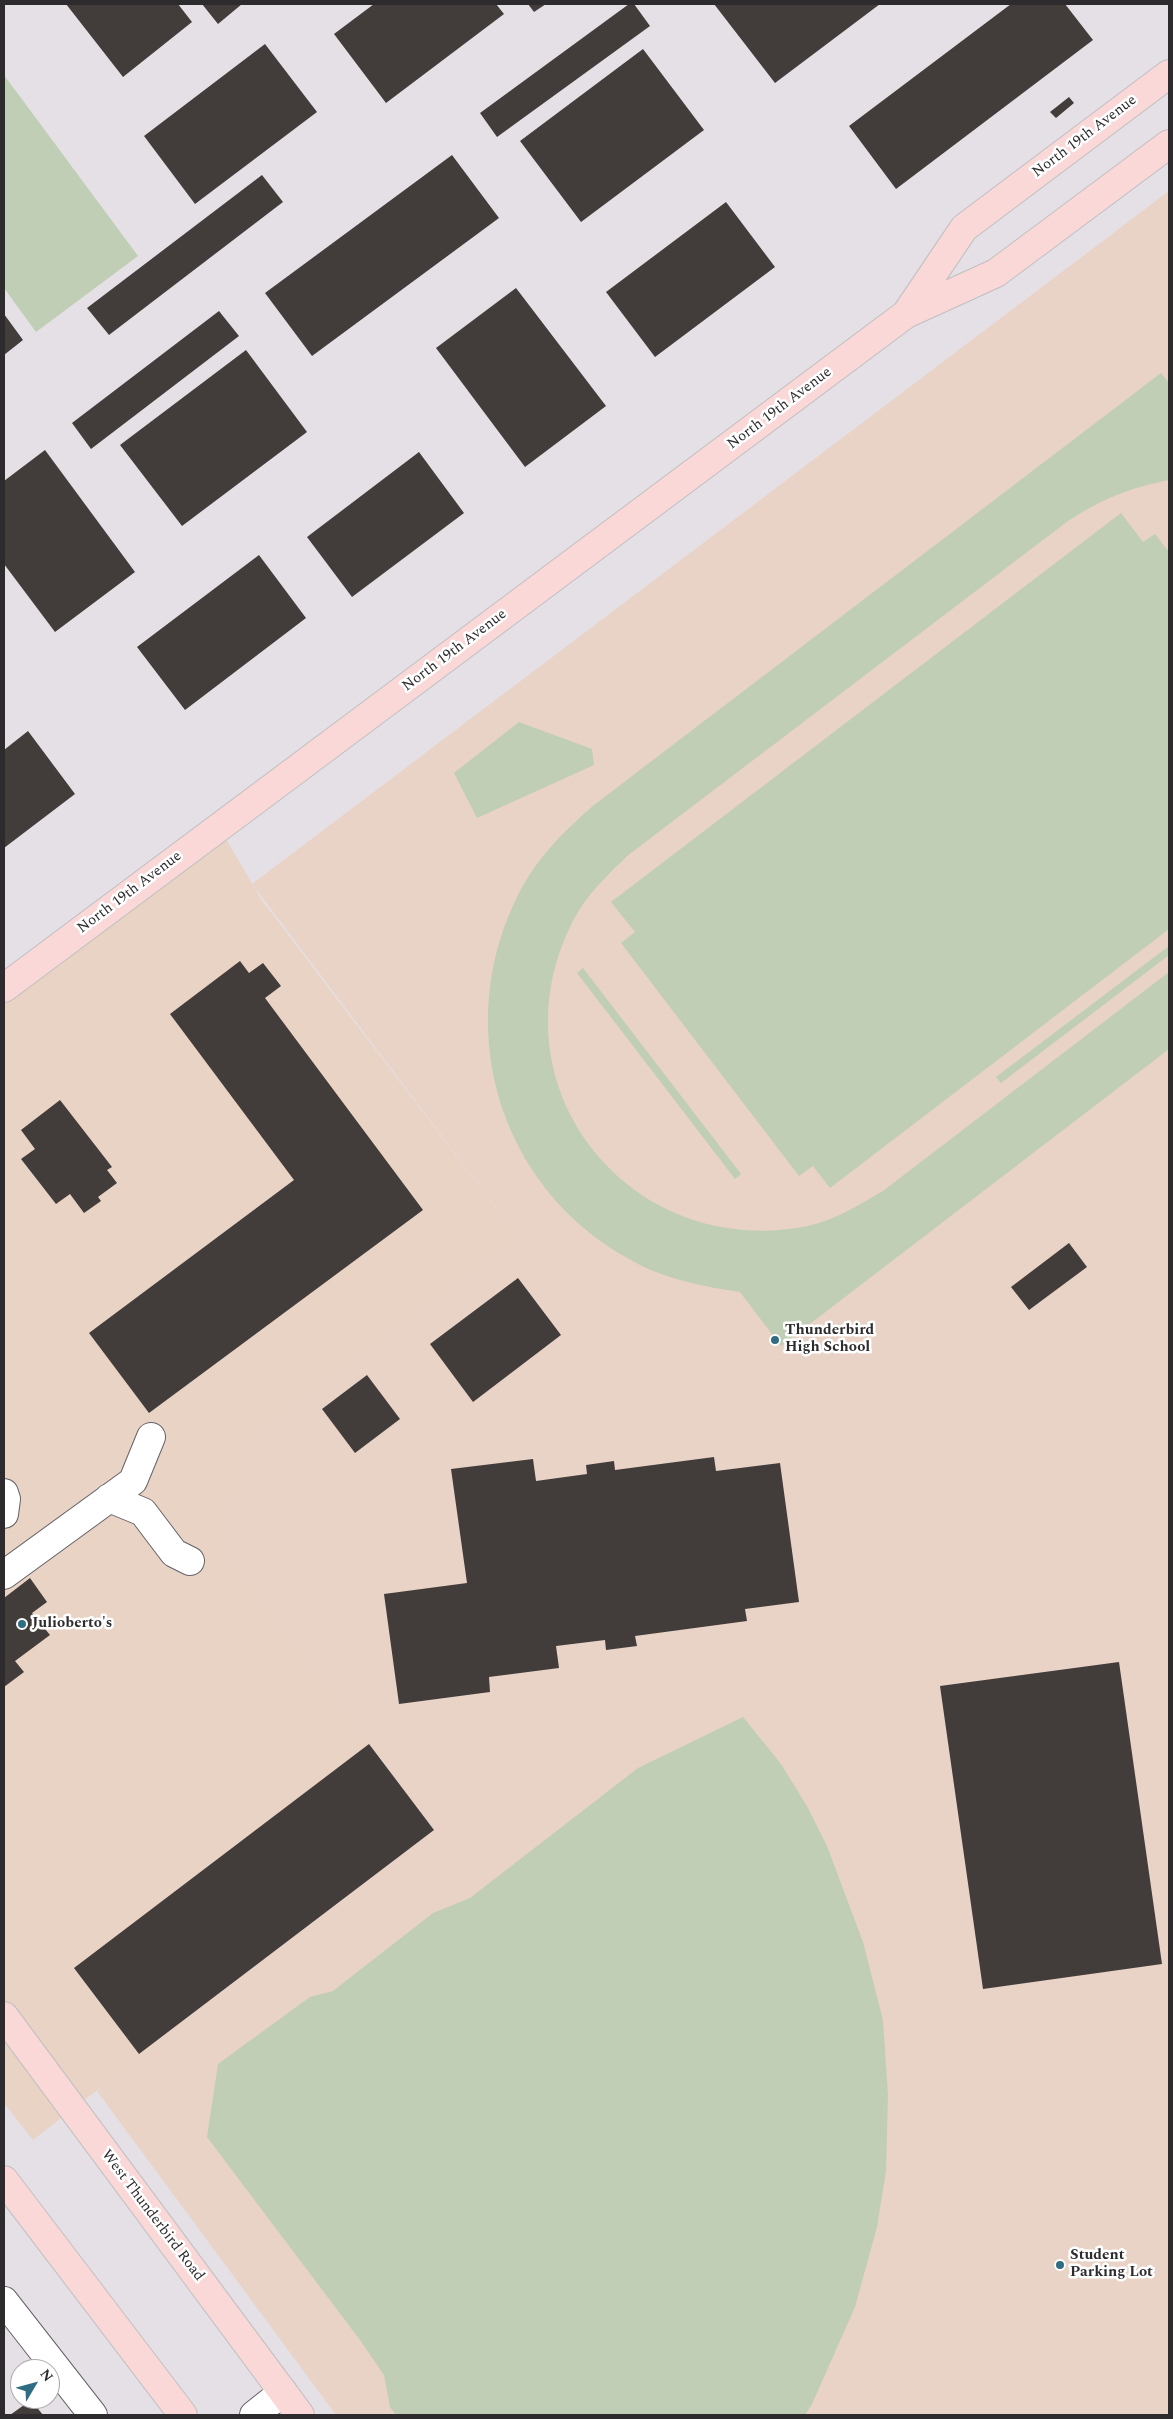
<!DOCTYPE html>
<html>
<head>
<meta charset="utf-8">
<style>
	body { margin:0 }
	#map { position:relative; width:1173px; height:2419px; overflow:hidden; background:#e4e0e5; font-family:Spectral,serif }
	canvas { display:block }
	.frame { position:absolute; inset:0; border:5px solid #2d2b2d; pointer-events:none }
	.north { position:absolute; left:10px; top:2359px; width:50px; height:50px; box-sizing:border-box; background:#fff; border:1px solid #abaaab; border-radius:50%; rotate:53deg; font-size:14px; font-weight:700; line-height:20px; text-align:center; color:#2d2b2d }
	.north::after { content:''; display:block; margin:auto; width:18px; height:22px; background:#2e6d82; clip-path:polygon(50% 0,100% 100%,50% 72%,0 100%) }
</style>
</head>
<body>
<div id="map">
<canvas width="1173" height="2419"></canvas>
<div class="frame"></div>
<div class="north">N</div>
</div>
<script>
const context = document.querySelector('canvas').getContext('2d');
context.lineJoin = 'round';
function fillPath(path, color) {
  context.fillStyle = color;
  context.fill(path, 'evenodd');
}
function strokePath(path, color, width, dash) {
  context.strokeStyle = color;
  context.lineWidth = width;
  context.lineCap = dash ? 'butt' : 'round';
  context.setLineDash(dash || []);
  context.stroke(path);
}
function label(font, color, halo, rows, align = 'center') {
  context.font = font + ' Spectral,serif';
  context.lineWidth = 5;
  context.setLineDash([]);
  context.textBaseline = 'middle';
  context.strokeStyle = halo;
  context.fillStyle = color;
  for (const [text, x, y, turn = 0] of rows) {
    context.save();
    context.translate(x, y);
    context.rotate((+turn || 0) * Math.PI / 180);
    context.textAlign = isNaN(turn) ? turn : align;
    if (halo) context.strokeText(text, 0, 0);
    context.fillText(text, 0, 0);
    context.restore();
  }
}
fillPath(new Path2D(`
	M219 827 261 899 518 1237 245 1444 369 1744 434 1830 139 2054 110 2080 33 2140 4 2103V988Z`), '#e8d3c5');
fillPath(new Path2D(`
	M1169 191V2415H336L97 2091 139 2054 434 1830 217 1549 245 1444 518 1237 252 884Z`), '#e9d3c6');
fillPath(new Path2D(`
	M4 75 138 256 36 332 4 288Z
	M1161 373 1169 383V480C1129 488 1102 499 1068 521L627 856C608 875 587 894 574 919 488 1083 628 1262 808 1226 835 1220 859 1205 883 1191L1169 972V1049L781 1346 740 1292C702 1286 663 1279 629 1259 498 1187 451 1026 519 893 537 858 565 830 594 805Z
	M1121 513 1143 542 1155 534 1169 552V929L830 1188 813 1166 799 1176 621 943 635 932 611 902Z
	M519 722 592 749 594 765 477 818 454 773Z
	M1169 946V955L1001 1083 996 1077Z
	M583 968 741 1174 735 1179 577 973Z
	M743 1717 781 1764 808 1808 827 1846 863 1942 883 2020 888 2095 886 2171 877 2227 855 2307 812 2404 805 2415H396L390 2407 384 2375 360 2340 207 2137 218 2064 310 1997 333 1991 433 1913 470 1898 638 1768Z`), '#bfceb5');
fillPath(new Path2D(`
	M66 4H178L192 22 123 77Z
	M202 4H242L218 24Z
	M374 4H496L504 14 386 103 334 34Z
	M528 4H546L534 12Z
	M629 4H634L650 26 497 137 480 113Z
	M714 4H880L775 83Z
	M1011 4H1065L1093 40 896 189 849 126Z
	M265 44 317 112 195 204 144 136Z
	M643 49 704 130 581 222 520 141Z
	M1069 97 1074 103 1056 118 1050 112Z
	M452 155 499 218 312 356 265 293Z
	M262 175 283 202 109 335 87 308Z
	M726 202 775 267 655 357 606 292Z
	M516 288 606 406 525 467 436 348Z
	M219 311 239 336 91 449 72 423Z
	M4 314 23 340 4 355Z
	M246 350 307 432 182 526 120 445Z
	M45 450 135 572 55 632 4 564V481Z
	M419 452 464 513 352 597 307 537Z
	M259 555 306 618 185 710 137 647Z
	M28 731 75 794 4 848V750Z
	M240 961 249 973 263 963 281 986 265 998 423 1210 149 1413 89 1333 294 1180 170 1014Z
	M60 1100 112 1167 107 1170 117 1183 98 1197 101 1201 84 1213 70 1194 56 1204 21 1159 35 1149 21 1130Z
	M1069 1243 1087 1267 1029 1310 1011 1287Z
	M518 1278 561 1335 473 1402 430 1344Z
	M367 1375 400 1419 355 1453 322 1409Z
	M714 1457 716 1471 780 1463 799 1602 745 1609 747 1621 635 1636 637 1646 606 1650 605 1640 556 1646 559 1668 489 1677 490 1692 399 1704 384 1594 467 1583 451 1469 533 1459 536 1481 587 1474 586 1465 614 1461 615 1470Z
	M30 1578 47 1602 32 1613 50 1635 15 1661 24 1672 4 1687V1598Z
	M1119 1662 1162 1964 983 1989 940 1686Z
	M369 1744 434 1830 139 2054 74 1968Z
	M31 2400 43 2415H10Z`), '#423c3b');
const minor = new Path2D(`
	M4 1493 6 1499 4 1514
	M109 1498 143 1512 174 1553 190 1561
	M4 1575 133 1481 151 1437
	M4 2301 93 2415
	M254 2415 283 2392`);
const major = new Path2D(`
	M906 314 964 228 1169 74
	M4 988 906 314 996 273 1169 144
	M4 2016 300 2415
	M4 2180 183 2415`);
strokePath(minor, '#656166', 30);
strokePath(major, '#c0bfc0', 30);
strokePath(minor, '#fff', 28);
strokePath(major, '#fbd8d8', 28);
for (const [x, y, r, color] of [
	[775,1340,5,"#2e6d82"],
	[22,1624,5,"#2e6d82"],
	[1060,2265,5,"#2e6d82"]
]) {
  const dot = new Path2D();
  dot.arc(x, y, r, 0, 2 * Math.PI);
  context.fillStyle = color;
  context.fill(dot);
  strokePath(dot, '#fff', 2);
}
label('15px', '#2d2b2d', '#fff', [
	["North 19th Avenue",1085,137,-37],
	["North 19th Avenue",780,409,-37],
	["North 19th Avenue",455,651,-37],
	["North 19th Avenue",130,893,-37],
	["West Thunderbird Road",152,2216,53]
]);
label('bold 15px', '#2d2b2d', '#fff', [
	["Thunderbird",785,1331],
	["High School",785,1348],
	["Julioberto's",32,1624],
	["Student",1070,2256],
	["Parking Lot",1070,2273]
], 'left');
</script>
</body>
</html>
